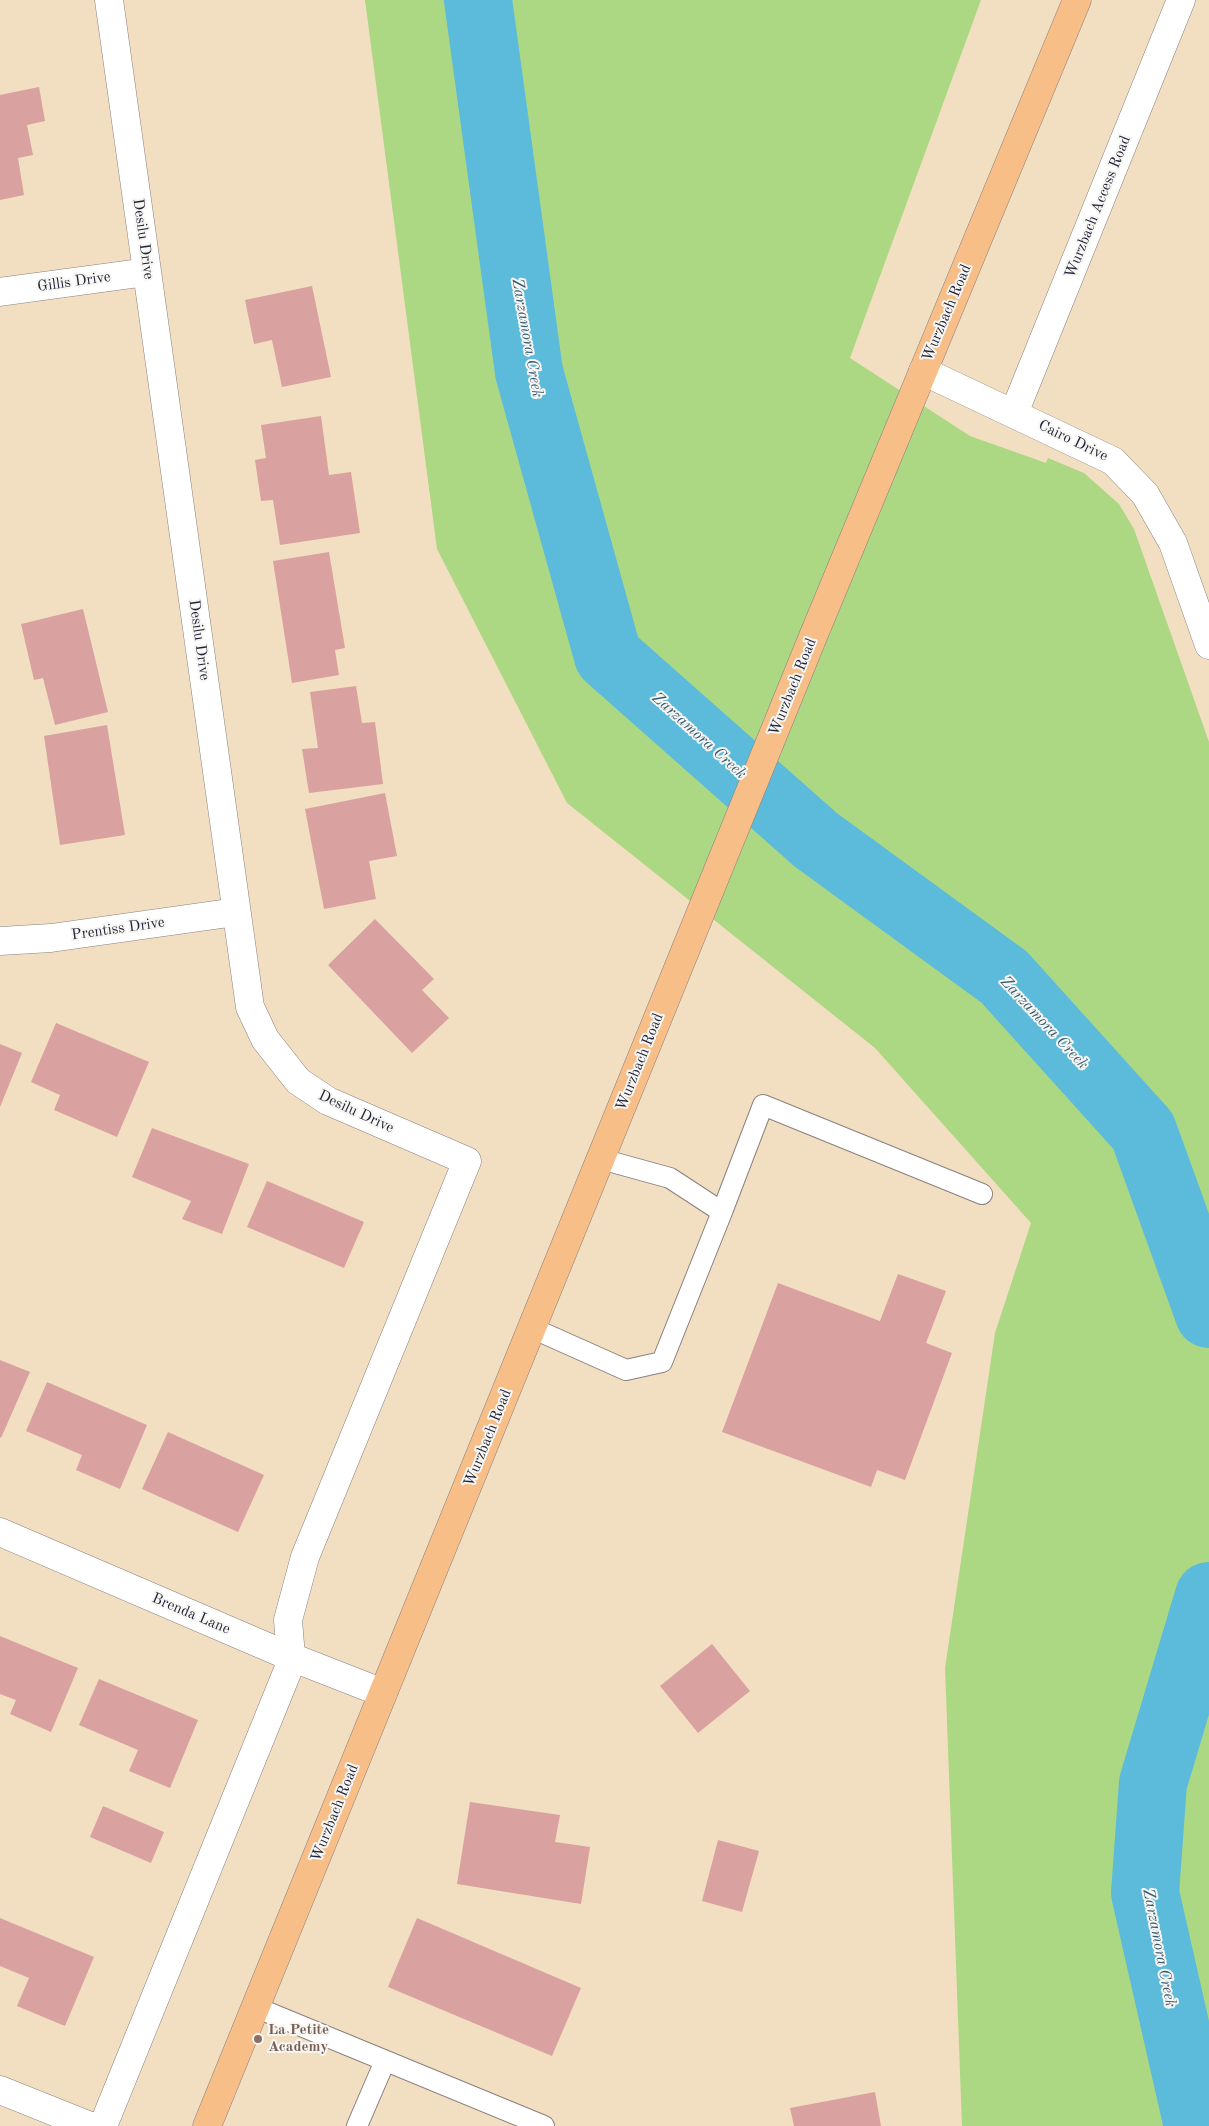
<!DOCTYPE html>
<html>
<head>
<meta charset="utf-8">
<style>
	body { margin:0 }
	canvas { display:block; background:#f2dec1 }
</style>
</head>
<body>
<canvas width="1209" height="2126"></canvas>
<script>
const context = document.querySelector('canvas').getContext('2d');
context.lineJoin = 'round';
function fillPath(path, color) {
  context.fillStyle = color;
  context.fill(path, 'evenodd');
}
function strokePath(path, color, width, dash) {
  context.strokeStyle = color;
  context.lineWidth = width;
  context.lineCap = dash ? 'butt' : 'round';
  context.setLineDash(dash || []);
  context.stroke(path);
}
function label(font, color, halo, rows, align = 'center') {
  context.font = font + ' "Old Standard TT",serif';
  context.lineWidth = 4;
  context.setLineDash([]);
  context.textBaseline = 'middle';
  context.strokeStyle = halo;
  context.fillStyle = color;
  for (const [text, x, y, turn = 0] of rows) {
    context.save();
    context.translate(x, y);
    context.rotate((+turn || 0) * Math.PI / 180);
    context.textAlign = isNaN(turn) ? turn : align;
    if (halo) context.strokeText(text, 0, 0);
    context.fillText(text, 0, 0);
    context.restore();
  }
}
fillPath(new Path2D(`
	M365 0H981L850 358 970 436 1046 463 1048 458 1084 473 1119 504 1134 529 1209 742V2126H962L945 1668 995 1333 1031 1223 875 1048 567 803 437 549Z`), '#add883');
strokePath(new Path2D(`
	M478 0 529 372 608 656 816 840 1004 977 1143 1131 1209 1314
	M1198 2126 1145 1893 1153 1783 1209 1596`), '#5cbbda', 68);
fillPath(new Path2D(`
	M39 87 45 121 27 125 33 155 18 158 24 195 0 200V95Z
	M312 286 331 377 282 387 272 340 254 344 245 300Z
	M321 416 329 475 351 472 360 533 280 545 273 500 261 501 255 460 266 458 261 425Z
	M329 552 345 648 335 650 339 675 292 683 273 561Z
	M83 609 108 712 55 725 43 678 34 680 21 624Z
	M356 686 362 723 375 722 383 784 309 793 302 749 318 748 310 692Z
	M107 725 125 835 60 845 44 736Z
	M385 793 397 856 369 861 376 899 324 909 305 809Z
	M375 919 434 979 422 990 449 1018 412 1053 328 965Z
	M56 1023 149 1062 117 1137 54 1110 60 1095 31 1082Z
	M0 1044 22 1053 0 1107Z
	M152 1128 249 1164 222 1234 182 1219 191 1201 132 1177Z
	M267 1181 364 1222 344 1268 247 1227Z
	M898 1274 946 1291 926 1343 952 1353 905 1480 877 1470 871 1487 722 1432 778 1283 880 1321Z
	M0 1360 30 1372 1 1438 0 1437Z
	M47 1382 147 1425 120 1489 76 1470 82 1455 26 1431Z
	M168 1432 264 1475 238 1532 142 1489Z
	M0 1636 78 1668 51 1732 10 1714 16 1700 0 1694Z
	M712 1644 750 1691 698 1733 660 1686Z
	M99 1679 198 1720 170 1788 129 1771 138 1750 79 1725Z
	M470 1802 560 1815 555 1842 590 1847 581 1904 457 1884Z
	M103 1806 164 1832 151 1863 90 1837Z
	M718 1840 759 1851 742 1912 702 1901Z
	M0 1918 94 1957 65 2026 17 2006 29 1978 0 1966Z
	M417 1918 581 1988 552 2056 388 1987Z
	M875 2092 881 2126H794L790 2108Z`), '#d9a2a0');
const service = new Path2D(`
	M722 1212 763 1105 982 1194
	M532 1328 626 1370 662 1362 722 1212 670 1178 601 1159
	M255 2007 544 2126
	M357 2126 385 2061`);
const minor = new Path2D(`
	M0 292 147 272
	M923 371 1113 461 1145 494 1173 543 1209 645
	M1014 413 1181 0
	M0 941 51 938 236 912
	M0 1532 291 1657 383 1693
	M0 2090 90 2126
	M103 2126 288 1670 291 1657 288 1620 305 1557 467 1161 328 1101 298 1081 265 1039 250 1007 109 0`);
const primary = new Path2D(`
	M207 2126 812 639 1077 0`);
strokePath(service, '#8a807e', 22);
strokePath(minor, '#8a807e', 29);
strokePath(primary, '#8a807e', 29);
strokePath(service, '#fff', 20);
strokePath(minor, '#fff', 28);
strokePath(primary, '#f7be87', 28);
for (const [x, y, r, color] of [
	[258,2039,5,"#8d6e63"]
]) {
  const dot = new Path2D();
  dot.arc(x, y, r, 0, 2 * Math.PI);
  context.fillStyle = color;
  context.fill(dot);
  strokePath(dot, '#f6f6f2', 2);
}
label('15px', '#22223b', '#f6f6f2', [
	["Wurzbach Access Road",1098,207,-68],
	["Desilu Drive",143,239,82],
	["Gillis Drive",74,282,-8],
	["Wurzbach Road",947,313,-67],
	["Cairo Drive",1073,441,26],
	["Desilu Drive",199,640,82],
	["Wurzbach Road",793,687,-68],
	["Prentiss Drive",118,929,-8],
	["Wurzbach Road",640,1062,-68],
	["Desilu Drive",356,1112,25],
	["Wurzbach Road",488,1438,-68],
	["Brenda Lane",191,1614,23],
	["Wurzbach Road",335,1813,-68]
]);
label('bold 15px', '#785e54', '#f6f6f2', [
	["La Petite",268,2030],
	["Academy",268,2047]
], 'left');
label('italic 16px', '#365873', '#f6f6f2', [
	["Zarzamora Creek",527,338,80],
	["Zarzamora Creek",699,736,42],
	["Zarzamora Creek",1044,1023,47],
	["Zarzamora Creek",1159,1948,79]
]);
</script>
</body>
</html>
